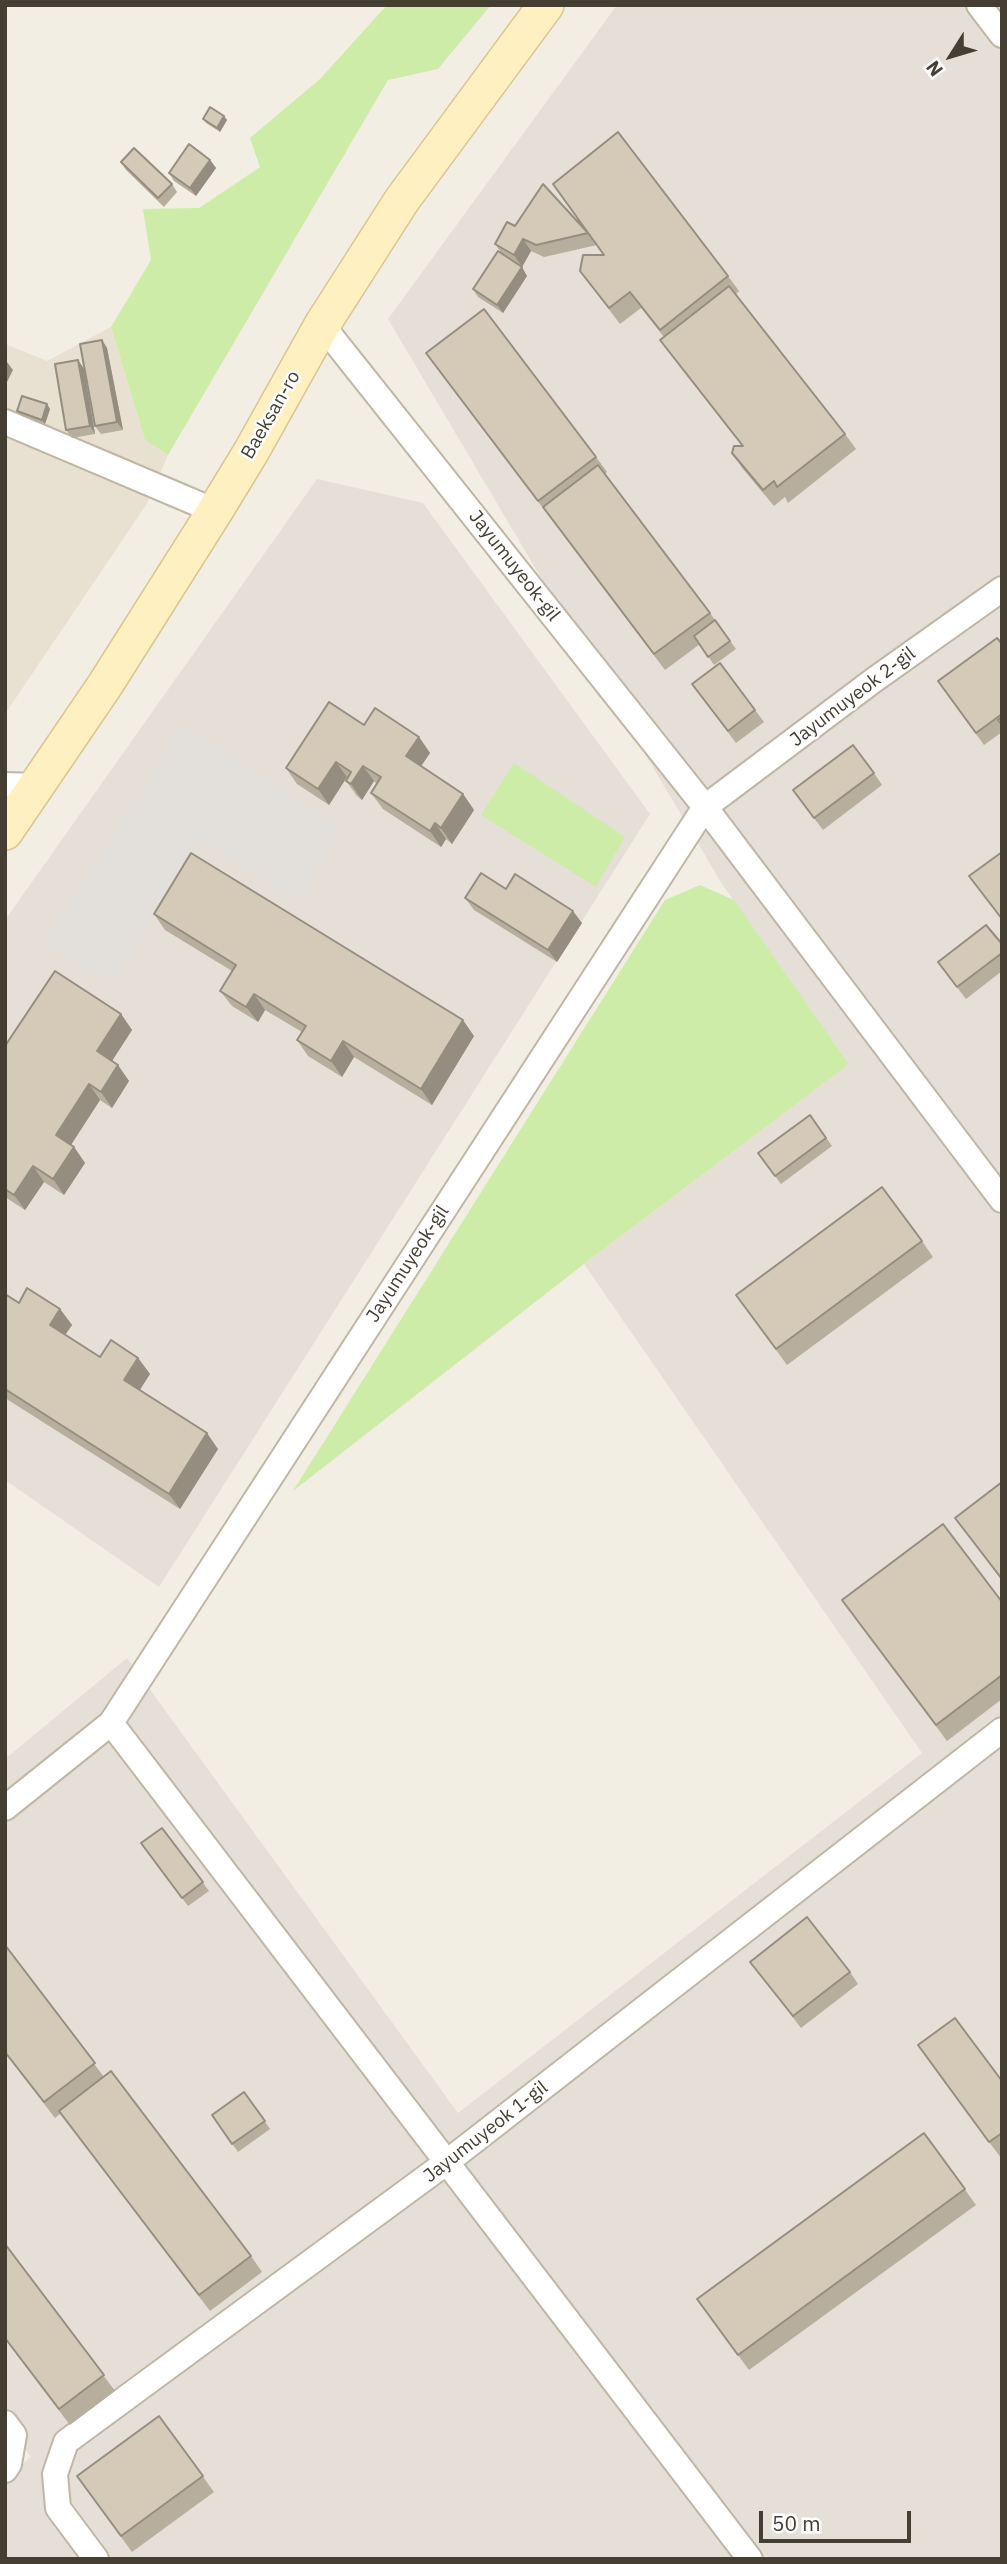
<!DOCTYPE html>
<html>
<head>
<meta charset="utf-8">
<style>
	body { margin:0 }
	#map { position:relative; width:1007px; height:2564px; overflow:hidden; background:#f3eee3; font-family:"IBM Plex Sans",sans-serif }
	canvas { display:block }
	.frame { position:absolute; inset:0; border:7px solid #453e33; pointer-events:none }
	.north { position:absolute; left:916px; top:21px; width:70px; height:70px; -webkit-text-stroke:5px #fff; paint-order:stroke; rotate:233deg; font-size:19px; font-weight:700; line-height:28px; text-align:center; color:#453e33 }
	.north::after { content:''; display:block; margin:auto; width:24px; height:32px; background:#453e33; clip-path:polygon(50% 0,100% 100%,50% 72%,0 100%) }
	.scale { position:absolute; left:759px; top:2511px; width:152px; height:32px; box-sizing:border-box; border:4px solid #453e33; border-top:0; padding-left:9px; font-size:21px; line-height:24px; white-space:nowrap; color:#453e33; -webkit-text-stroke:5px #fff; paint-order:stroke }
</style>
</head>
<body>
<div id="map">
<canvas width="1007" height="2564"></canvas>
<div class="frame"></div>
<div class="north">N</div>
<div class="scale">50 m</div>
</div>
<script>
const context = document.querySelector('canvas').getContext('2d');
context.lineJoin = 'round';
function fillPath(path, color) {
  context.fillStyle = color;
  context.fill(path, 'evenodd');
}
function strokePath(path, color, width, dash) {
  context.strokeStyle = color;
  context.lineWidth = width;
  context.lineCap = dash ? 'butt' : 'round';
  context.setLineDash(dash || []);
  context.stroke(path);
}
function label(font, color, halo, rows, align = 'center') {
  context.font = font + ' "IBM Plex Sans",sans-serif';
  context.lineWidth = 5;
  context.setLineDash([]);
  context.textBaseline = 'middle';
  context.strokeStyle = halo;
  context.fillStyle = color;
  for (const [text, x, y, turn = 0] of rows) {
    context.save();
    context.translate(x, y);
    context.rotate((+turn || 0) * Math.PI / 180);
    context.textAlign = isNaN(turn) ? turn : align;
    if (halo) context.strokeText(text, 0, 0);
    context.fillText(text, 0, 0);
    context.restore();
  }
}
fillPath(new Path2D(`
	M111 327 145 440 168 455 146 505 5 714V344L47 361Z`), '#e8e0d0');
fillPath(new Path2D(`
	M617 5H1002V2559H5V2478L31 2457 5 2420V1759L127 1658 458 2113 922 1753 584 1264 849 1064 722 884 388 319Z
	M317 479 423 503 650 814 159 1587 5 1480V920Z`), '#e5dfd8');
fillPath(new Path2D(`
	M387 5H491L438 69 388 80 168 455 145 440 111 327 151 260 143 209 199 208 260 167 250 138 320 79Z
	M514 763 625 837 596 887 481 815Z
	M700 885 734 900 849 1064 584 1264 293 1491 665 900Z`), '#cdeca7');
fillPath(new Path2D(`
	M184 725 339 828 299 901 201 838 113 984 43 943Z`), '#e3e0dc');
const minor = new Path2D(`
	M979 5 1002 35
	M322 325 705 807 1002 1200
	M5 422 215 511
	M5 785 36 786
	M111 1723 705 807 874 680 1002 589
	M5 1808 111 1723 750 2559
	M5 2423 14 2435 9 2464 5 2470
	M96 2559 58 2508 55 2474 66 2442 447 2162 1002 1730`);
const secondary = new Path2D(`
	M5 832 105 685 215 511 251 452 322 325 402 200 546 5`);
strokePath(minor, '#bfb6a5', 28);
strokePath(secondary, '#dac690', 38);
strokePath(minor, '#fff', 24);
strokePath(secondary, '#fff0c1', 35);
fillPath(new Path2D(`
	M224 116 227 120 220 132 206 123 203 119Z
	M210 160 216 168 196 196 174 181 169 173Z
	M121 162 172 184 177 192 164 207 126 170Z
	M515 226H583L728 276 739 291 736 294 845 434 856 449 788 503 785 497 774 506 743 469 732 453 742 446 671 355 660 340 664 337 641 308 620 324 580 271 604 255 597 245 544 257 531 251 522 267 511 260 527 276 503 313 478 297 473 289 503 255 495 244Z
	M102 340 107 348 123 430 101 434 95 426Z
	M426 353 596 457 607 472 605 474 710 613 736 649 714 665 700 644 665 670Z
	M78 360 84 369 95 434 72 438 66 430Z
	M47 404 50 409 45 424 20 415 17 411Z
	M1002 644V732L984 745 938 681Z
	M720 663 764 722 736 743 701 696Z
	M364 725 419 737 430 753 421 766 463 794 474 810 452 844 446 839 441 847 383 809 371 793 377 784 374 781 362 800 357 796 346 781 347 778V777L329 805 297 784 286 768Z
	M874 773 882 785 823 830 802 802Z
	M506 889 582 923 557 962 474 910 465 898Z
	M154 914 474 1036 432 1105 354 1057 342 1077 308 1056 297 1040 302 1032 265 1010 258 1022 232 1006 220 991 232 971 165 930Z
	M1002 944V971L966 999 938 962Z
	M121 1014 132 1030 112 1061 129 1081 112 1108 100 1100 71 1145 74 1147 85 1163 64 1195 44 1182 25 1210 5 1197V1046Z
	M810 1115 832 1146 781 1184 758 1153Z
	M922 1241 933 1257 787 1365 736 1295Z
	M5 1294 19 1303 60 1309 72 1325 65 1335 100 1357 138 1358 150 1374 139 1390 218 1449 180 1509 5 1398Z
	M1002 1482V1581L955 1518Z
	M842 1600 1002 1602V1699L947 1741Z
	M162 1828 209 1891 188 1906 141 1843Z
	M5 1945 104 2077 251 2256 262 2272 210 2311 61 2113 55 2118 5 2053Z
	M750 1962 850 1972 858 1984 801 2028Z
	M929 2061 1002 2081V2157L1001 2158Z
	M244 2092 270 2129 238 2152 212 2115Z
	M924 2133 976 2205 749 2370 697 2299Z
	M5 2244 115 2391 70 2425 5 2339Z
	M159 2416 214 2492 132 2552 77 2476Z`), '#b7ae9d');
fillPath(new Path2D(`
	M224 116 227 120 220 132 217 128Z
	M210 160 216 168 196 196 190 188Z
	M523 239 531 251 522 267 514 255Z
	M522 267 527 276 503 313 497 305Z
	M102 340 107 348 123 430 117 422Z
	M78 360 84 369 95 434 90 426Z
	M7 362 13 370 5 386V366Z
	M47 404 50 409 45 424 42 420Z
	M419 737 430 753 417 772 406 756Z
	M336 762 347 777 329 805 318 789Z
	M363 766 374 781 362 800 351 784Z
	M463 794 474 810 452 844 441 828Z
	M435 823 446 839 441 847 430 831Z
	M573 911 582 923 557 962 548 950Z
	M254 994 265 1010 258 1022 246 1007Z
	M121 1014 132 1030 108 1067 97 1051Z
	M463 1020 474 1036 432 1105 421 1089Z
	M343 1041 354 1057 342 1077 331 1061Z
	M118 1065 129 1081 112 1108 101 1092Z
	M89 1084 100 1100 67 1151 56 1135Z
	M74 1147 85 1163 64 1195 53 1179Z
	M33 1166 44 1182 25 1210 14 1195Z
	M60 1309 72 1325 61 1341 50 1325Z
	M138 1358 150 1374 136 1396 124 1380Z
	M207 1433 218 1449 180 1509 169 1494Z`), '#958d80');
const building = new Path2D(`
	M210 107 224 116 217 128 203 119Z
	M618 132 728 276 660 330 630 292 609 308 580 271 583 255H604L553 184Z
	M189 144 210 160 190 188 169 173Z
	M134 148 172 184 158 198 121 162Z
	M543 184 588 233 536 245 523 239 514 255 495 244 507 222 515 226Z
	M498 251 522 267 497 305 473 289Z
	M729 286 845 434 777 487 774 481 763 490 732 453 734 446H743L660 340Z
	M484 309 596 457 538 501 426 353Z
	M102 340 117 422 95 426 80 344Z
	M78 360 90 426 66 430 55 364Z
	M22 396 47 404 42 420 17 411Z
	M598 465 710 613 654 654 543 507Z
	M715 620 730 641 708 657 694 636Z
	M997 638 1002 644V714L976 733 938 681Z
	M720 663 755 710 728 731 692 684Z
	M329 702 364 725 375 708 419 737 406 756 463 794 441 828 435 823 430 831 371 793 381 777 363 766 351 784 346 781 351 772 336 762 318 789 286 768Z
	M1002 717V725L998 720Z
	M853 745 874 773 814 818 793 790Z
	M1002 852V919L969 876Z
	M191 853 463 1020 421 1089 343 1041 331 1061 297 1040 306 1026 254 994 246 1007 220 991 236 965 154 914Z
	M481 873 506 889 515 874 573 911 548 950 465 898Z
	M986 925 1002 944V953L957 987 938 962Z
	M55 971 121 1014 97 1051 118 1065 101 1092 89 1084 56 1135 74 1147 53 1179 33 1166 14 1195 5 1189V1046Z
	M810 1115 826 1138 775 1176 758 1153Z
	M882 1187 922 1241 776 1349 736 1295Z
	M27 1288 60 1309 50 1325 100 1357 111 1340 138 1358 124 1380 207 1433 169 1494 5 1389V1294L19 1303Z
	M1002 1482V1579L955 1518Z
	M943 1524 1002 1602V1675L936 1725 842 1600Z
	M162 1828 203 1882 182 1898 141 1843Z
	M807 1917 850 1972 793 2016 750 1962Z
	M5 1945 95 2063 44 2102 5 2052Z
	M955 2018 1002 2081V2133L989 2142 918 2045Z
	M111 2071 251 2256 199 2295 59 2111Z
	M244 2092 265 2121 232 2144 212 2115Z
	M924 2133 965 2189 738 2355 697 2299Z
	M5 2244 104 2375 59 2409 5 2338Z
	M159 2416 203 2476 121 2536 77 2476Z`);
fillPath(building, '#d5cab7');
strokePath(building, '#958d80', 2);
label('19px', '#453e33', '#fff', [
	["Baeksan-ro",271,415,-60],
	["Jayumuyeok-gil",514,566,52],
	["Jayumuyeok 2-gil",853,697,-37],
	["Jayumuyeok-gil",408,1264,-57],
	["Jayumuyeok 1-gil",486,2132,-38]
]);
</script>
</body>
</html>
